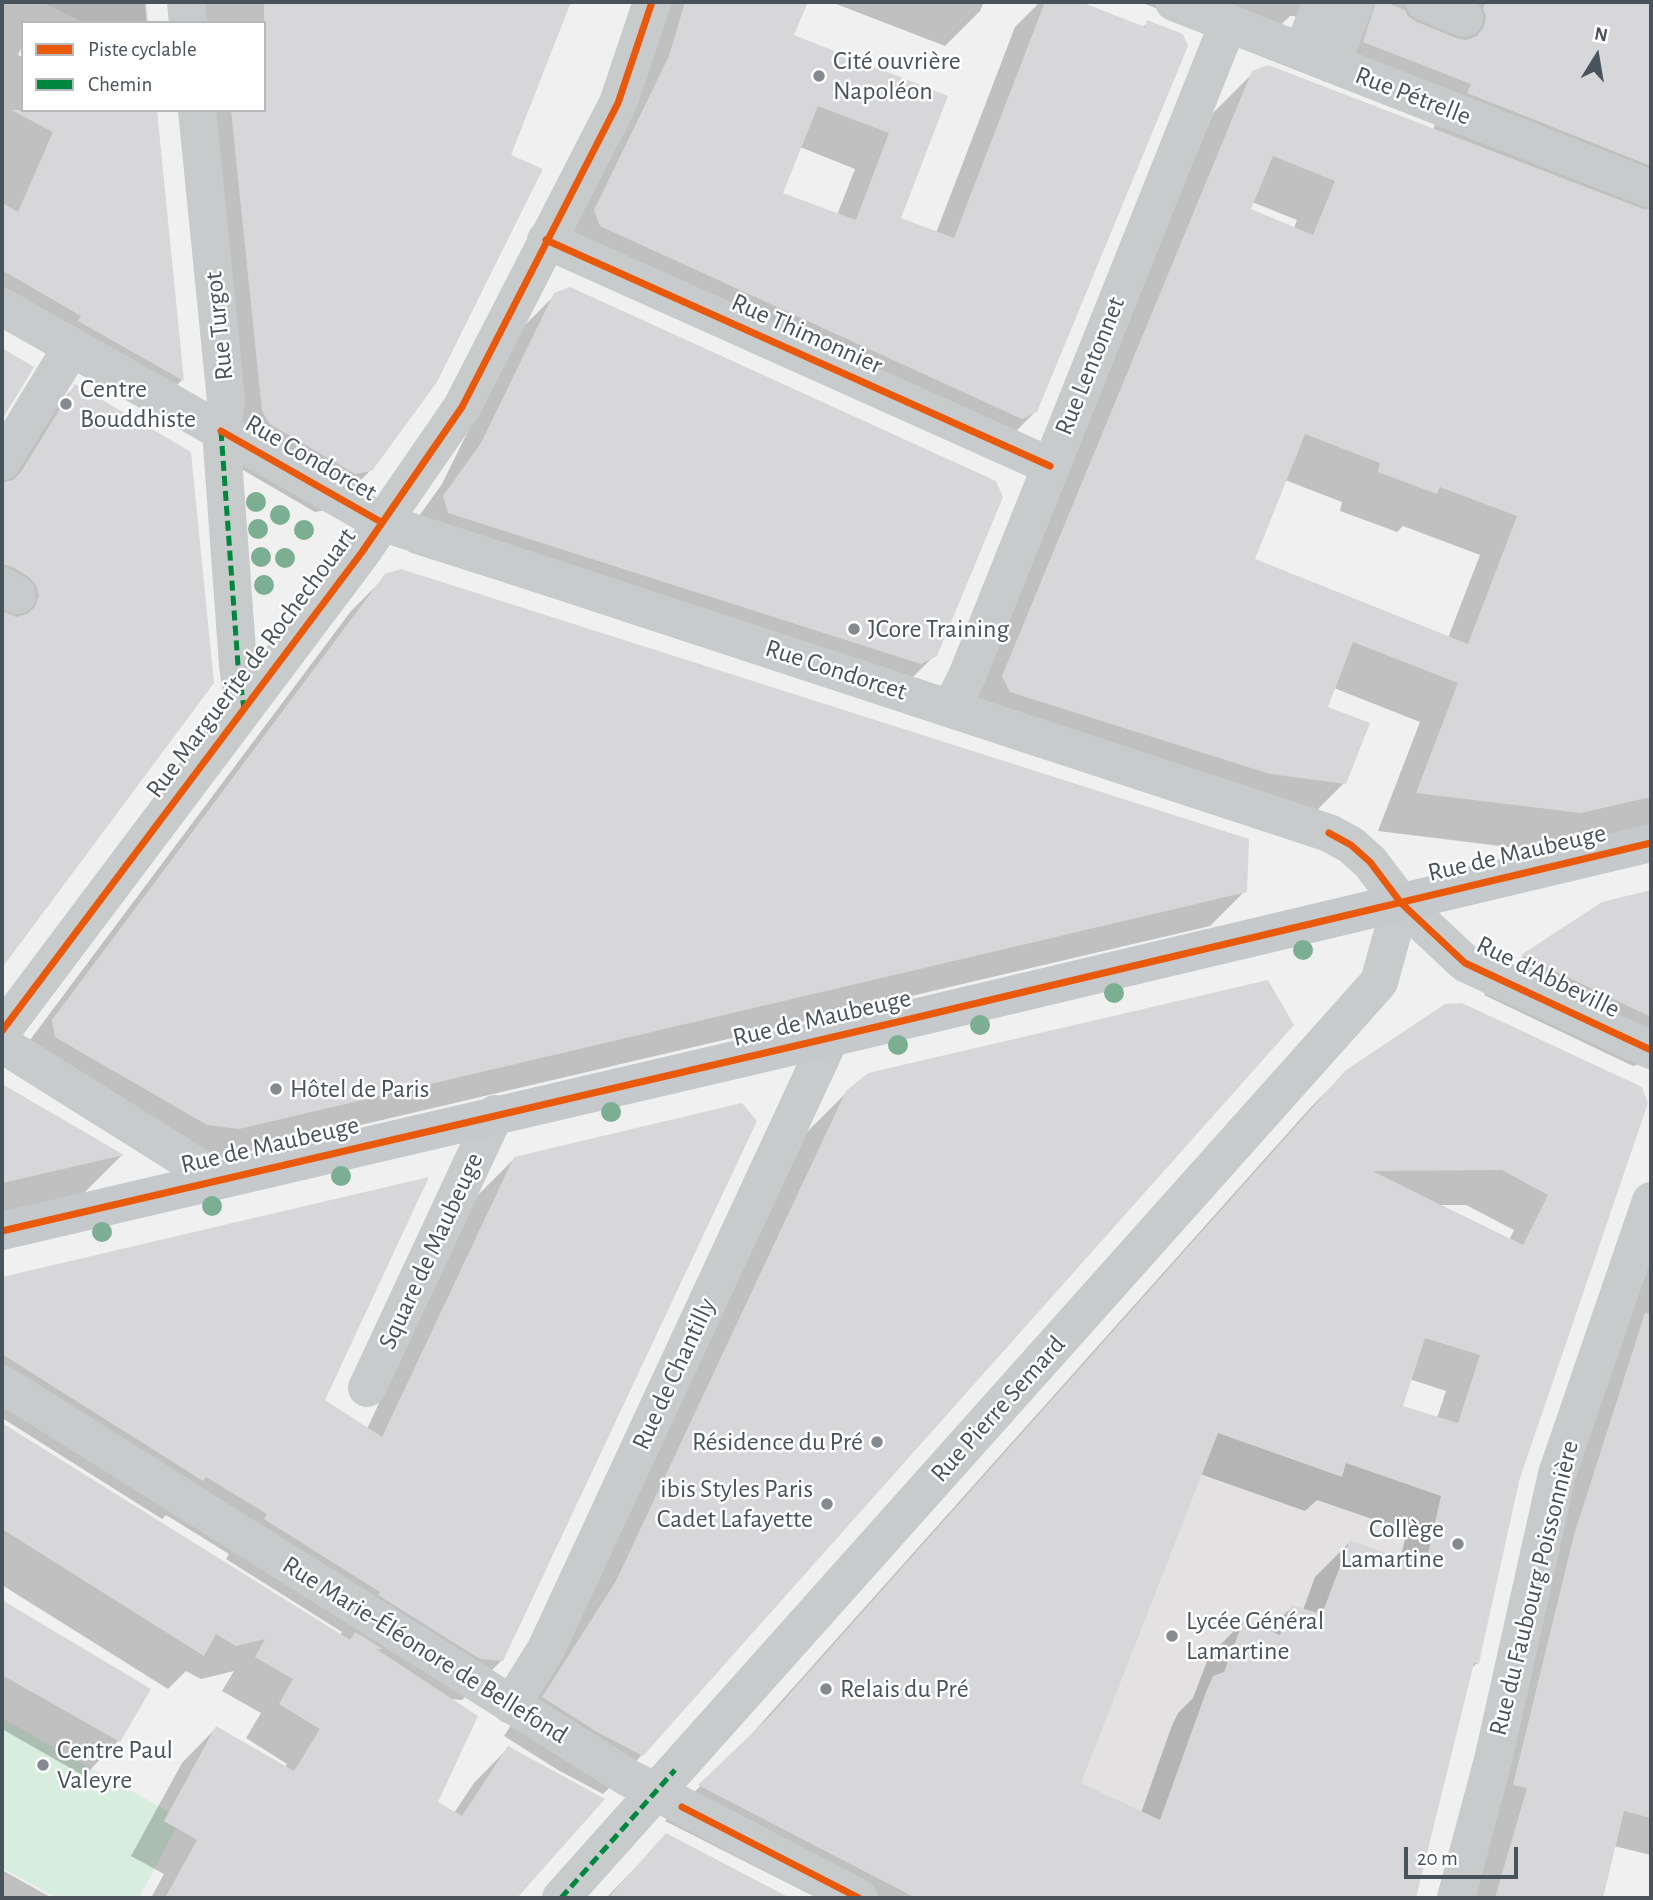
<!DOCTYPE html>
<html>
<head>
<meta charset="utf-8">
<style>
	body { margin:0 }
	#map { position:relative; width:1653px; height:1900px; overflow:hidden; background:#f1f0f0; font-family:"Alegreya Sans",sans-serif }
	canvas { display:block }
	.frame { position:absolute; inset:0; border:4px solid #49535b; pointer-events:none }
	.legend { position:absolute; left:21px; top:21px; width:245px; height:91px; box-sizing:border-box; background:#fff; border:2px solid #b6babd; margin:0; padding:9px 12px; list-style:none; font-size:21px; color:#49535b }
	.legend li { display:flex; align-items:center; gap:14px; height:35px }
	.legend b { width:35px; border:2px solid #b6babd }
	.north { position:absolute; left:1562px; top:21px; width:70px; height:70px; -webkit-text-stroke:5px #fff; paint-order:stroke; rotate:11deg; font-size:19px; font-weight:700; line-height:28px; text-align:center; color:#49535b }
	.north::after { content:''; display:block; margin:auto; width:24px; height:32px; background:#49535b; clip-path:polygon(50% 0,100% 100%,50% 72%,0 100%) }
	.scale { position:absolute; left:1404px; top:1847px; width:114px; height:32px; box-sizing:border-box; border:4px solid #49535b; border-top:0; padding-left:9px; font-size:21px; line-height:24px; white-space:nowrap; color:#49535b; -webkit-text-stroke:5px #fff; paint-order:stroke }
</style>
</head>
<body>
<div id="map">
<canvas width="1653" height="1900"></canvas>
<div class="frame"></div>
<ul class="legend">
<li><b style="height:9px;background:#e8590c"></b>Piste cyclable</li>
<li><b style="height:9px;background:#00873e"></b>Chemin</li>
</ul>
<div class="north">N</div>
<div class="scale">20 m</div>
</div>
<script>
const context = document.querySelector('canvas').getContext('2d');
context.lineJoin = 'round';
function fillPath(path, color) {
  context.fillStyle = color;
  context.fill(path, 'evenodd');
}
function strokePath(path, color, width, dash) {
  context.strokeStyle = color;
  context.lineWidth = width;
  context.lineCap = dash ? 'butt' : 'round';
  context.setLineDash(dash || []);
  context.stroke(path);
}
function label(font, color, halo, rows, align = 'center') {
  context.font = font + ' "Alegreya Sans",sans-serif';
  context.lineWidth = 5;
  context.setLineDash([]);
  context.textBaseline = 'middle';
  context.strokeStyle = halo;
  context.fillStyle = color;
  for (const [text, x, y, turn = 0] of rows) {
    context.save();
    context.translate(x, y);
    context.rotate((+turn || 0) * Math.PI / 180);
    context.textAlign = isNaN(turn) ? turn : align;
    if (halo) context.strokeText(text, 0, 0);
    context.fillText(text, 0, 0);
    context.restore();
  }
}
fillPath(new Path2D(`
	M42 2H147L149 23H85Z
	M1170 1363 1519 1482 1479 1665 1292 1607 1219 1805 1154 1882 997 1804Z`), '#e3e1e2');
fillPath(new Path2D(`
	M2 1718 169 1812 164 1821 176 1828 139 1898H56L2 1868Z`), '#d7eede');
fillPath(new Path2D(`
	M2 2H145L147 23H23V44L18 55 23 57V110H156L182 380 149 413 46 355 48 350 2 323Z
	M179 2H570L509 156 371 470 331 509 315 512 231 463 189 110H264V23H181Z
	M661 2H806L792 36 946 97 898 219 936 233 1015 27 1040 2H1076L1142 28 1148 22 1036 411 1000 447 560 246ZM800 147 855 169 837 215 781 194Z
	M831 2H984L980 11 945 46Z
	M1140 2H1651V209L1636 212 1651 218V826L1541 851 1378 831 1420 722 1334 688 1326 708 1344 783 1305 822 964 716 1213 113 1253 73 1433 130 1437 119 1294 16H1290L1257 48ZM1252 202 1297 220 1294 228 1249 210ZM1285 480 1342 502 1340 511 1397 532 1403 526 1480 555 1448 638 1253 560Z
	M555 295 935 655 895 695 880 702 409 552 404 537 442 484 515 335Z
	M75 387 212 682 2 965V483L38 423Z
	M386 576 1245 891 1210 926 203 1162 18 1056 351 611Z
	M1651 892V1058L1648 1061 1633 1066 1484 995 1523 956 1603 903Z
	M1347 1071 1646 1103 1517 1481 1477 1663 1471 1669 1415 1898H817L665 1821 741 1746 1311 1107ZM1438 1205H1466L1514 1230 1509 1240ZM1409 1379 1446 1391 1437 1418 1400 1407ZM1200 1474 1305 1511 1317 1500 1407 1531 1400 1560 1350 1542 1315 1577 1303 1610 1292 1607 1267 1631 1244 1621 1209 1656 1193 1698 1178 1713 1171 1728 1141 1813 1078 1784Z
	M847 1092 642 1755 603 1794 558 1770 504 1736 578 1622 807 1132Z
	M13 1093 122 1155 83 1194 2 1213V1095Z
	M514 1159 502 1660 462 1700 448 1699 436 1803 454 1813 474 1783 508 1748 602 1799 515 1898H151L164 1874 131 1856 182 1763 216 1728 284 1768 287 1764 246 1738 261 1713 222 1691 234 1671 201 1679 186 1671 168 1689 2 1585V1425L340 1636 342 1632 226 1559 229 1554 166 1515 162 1519 2 1418V1278L426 1180 322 1400 367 1429 474 1199Z
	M1651 1230V1855L1614 1846 1601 1898H1604H1466L1546 1560Z
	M2 1602 149 1689 118 1741 84 1776 2 1729Z
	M667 1835 786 1898H606Z
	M2 1870 52 1898H2Z`), '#0003');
fillPath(new Path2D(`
	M264 2H571L511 155 543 169 437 382 372 471 355 474 270 424 262 411 231 110H264Z
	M685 2H808L794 35 948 96 901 218 954 238 1045 2H1081L1145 27 1147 20 1183 34 1188 46 1037 412 1022 419 600 226 594 210 669 56ZM818 106 889 133 856 220 783 193Z
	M1376 2H1385L1405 10 1408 16 1417 22 1456 38 1466 40 1477 36 1484 27 1486 16 1483 9 1486 2H1651V166L1467 93 1471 84 1363 42Z
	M1268 65 1643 209 1651 210V797L1581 813 1416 793 1458 683 1353 642 1328 707 1370 723 1346 784 1270 774 1010 692 1002 676 1252 71ZM1273 156 1335 181 1313 235 1251 209ZM1305 434 1380 463 1378 472 1437 494 1440 487 1517 516 1468 644 1255 559Z
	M11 110H157L184 381 78 321 81 316 2 270V203L18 212 53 132Z
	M570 287 996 481 1003 497 937 656 921 664 448 513 443 496 481 443 554 293Z
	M2 348 34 367 2 420Z
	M75 384 191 452 214 683 2 968V611L16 617 27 614 35 607 39 595 36 585 29 577 13 567 2 564V483L13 480 21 472Z
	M401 569 1249 839 1247 892 239 1129 207 1125 55 1037 52 1020 385 574Z
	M1651 890V1017L1521 955 1602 902Z
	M1268 980 1294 1025 643 1756 597 1732 542 1697 616 1581 846 1091 868 1073Z
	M1462 1003 1642 1087 1648 1103 1519 1481 1478 1664 1474 1663 1416 1898H916L698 1785 769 1717 1346 1070 1445 1004ZM1502 1170 1548 1195 1523 1245 1372 1171ZM1425 1338 1480 1355 1458 1423 1403 1406ZM1218 1433 1342 1477 1346 1463 1441 1496 1425 1567 1350 1540 1322 1614 1291 1605 1280 1635 1244 1619 1224 1672 1213 1676 1206 1692 1160 1820 1081 1783Z
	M2 1084 52 1113 124 1155 2 1183Z
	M742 1103 757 1121 503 1661 480 1659 378 1595 380 1592 264 1519 267 1514 206 1477 203 1481 2 1354V1277L429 1177 325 1400 382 1437 514 1157Z
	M1645 1313 1651 1314V1818L1624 1811 1603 1898H1495L1527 1788 1513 1785 1574 1535Z
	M2 1423 350 1640 355 1632 383 1649H376L478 1716 438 1802 462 1816 508 1746 605 1799 517 1898H165L197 1840 164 1821 216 1726 294 1771 320 1729 279 1704 293 1679 255 1657 265 1639 236 1646 216 1634 204 1656 2 1529Z
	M2 1600 151 1689 120 1742 2 1675Z
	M666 1833 683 1842 790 1898H608Z`), '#d7d7d9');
strokePath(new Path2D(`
	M186 2 188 23
	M1174 2 1651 189
	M1425 2 1464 18
	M1302 52 1322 2
	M1331 64 1355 2
	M197 110 226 401 221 431 238 665 244 709
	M546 240 1050 466
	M2 307 381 522 1329 833 1351 845 1370 862 1401 903 1465 963 1651 1050
	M2 461 72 347
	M2 586 17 595
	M951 708 967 676 1228 24
	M2 1031 362 552 462 407 618 103 652 2
	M2 1044 217 1179
	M2 1384 627 1777 859 1898
	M367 1388 495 1114
	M511 1705 546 1649 830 1038
	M561 1898 1379 982 1401 903
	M1456 1898 1493 1760 1557 1474 1651 1201`), '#c8cbcc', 38);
strokePath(new Path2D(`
	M2 1231 889 1024 1651 843`), '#c6c9cb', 38);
strokePath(new Path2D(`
	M221 431 238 665 244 709
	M561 1898 675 1770`), '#00873e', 5, [10, 5]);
strokePath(new Path2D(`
	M546 240 1050 466
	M221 431 381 522
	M1329 833 1351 845 1370 862 1401 903 1465 963 1651 1050
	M2 1031 362 552 462 407 618 103 652 2
	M2 1231 889 1024 1651 843
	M682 1807 859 1898`), '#e8590c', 7);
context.fillStyle = '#7caf92';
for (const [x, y] of [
	[256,502],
	[280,515],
	[258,529],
	[304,530],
	[261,557],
	[285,558],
	[264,585],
	[1303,950],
	[1114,993],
	[980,1025],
	[898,1045],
	[611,1112],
	[341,1176],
	[212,1206],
	[102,1232]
]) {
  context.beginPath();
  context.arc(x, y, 10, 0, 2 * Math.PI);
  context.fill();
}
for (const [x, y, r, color] of [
	[819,76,7,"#848a8f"],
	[66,404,7,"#848a8f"],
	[854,629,7,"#848a8f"],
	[276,1089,7,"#848a8f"],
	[877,1442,7,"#848a8f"],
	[827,1504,7,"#848a8f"],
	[1458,1544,7,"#848a8f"],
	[1172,1636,7,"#848a8f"],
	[826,1689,7,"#848a8f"],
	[43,1765,7,"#848a8f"]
]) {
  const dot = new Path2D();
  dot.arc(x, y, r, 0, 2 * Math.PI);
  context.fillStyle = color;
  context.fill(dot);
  strokePath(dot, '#fff', 2.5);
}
label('26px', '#49535b', '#fff', [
	["Cité ouvrière",833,61],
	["Napoléon",833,91],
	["Centre",80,389],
	["Bouddhiste",80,419],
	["JCore Training",868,629],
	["Hôtel de Paris",290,1089],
	["Résidence du Pré",863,1442,"right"],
	["ibis Styles Paris",813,1489,"right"],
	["Cadet Lafayette",813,1519,"right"],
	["Collège",1444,1529,"right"],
	["Lamartine",1444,1559,"right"],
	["Lycée Général",1186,1621],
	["Lamartine",1186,1651],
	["Relais du Pré",840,1689],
	["Centre Paul",57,1750],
	["Valeyre",57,1780]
], 'left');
label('26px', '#49535b', '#fff', [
	["Rue Pétrelle",1413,96,21],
	["Rue Turgot",219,326,-96],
	["Rue Thimonnier",807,334,24],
	["Rue Lentonnet",1090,366,-68],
	["Rue Condorcet",311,458,30],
	["Rue Marguerite de Rochechouart",251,663,-53],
	["Rue Condorcet",836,670,18],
	["Rue de Maubeuge",1517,853,-13],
	["Rue d'Abbeville",1548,977,26],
	["Rue de Maubeuge",822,1018,-13],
	["Rue de Maubeuge",270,1145,-13],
	["Square de Maubeuge",431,1251,-65],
	["Rue de Chantilly",674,1374,-65],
	["Rue Pierre Semard",998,1409,-48],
	["Rue du Faubourg Poissonnière",1534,1588,-76],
	["Rue Marie-Éléonore de Bellefond",425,1650,32]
]);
</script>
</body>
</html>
